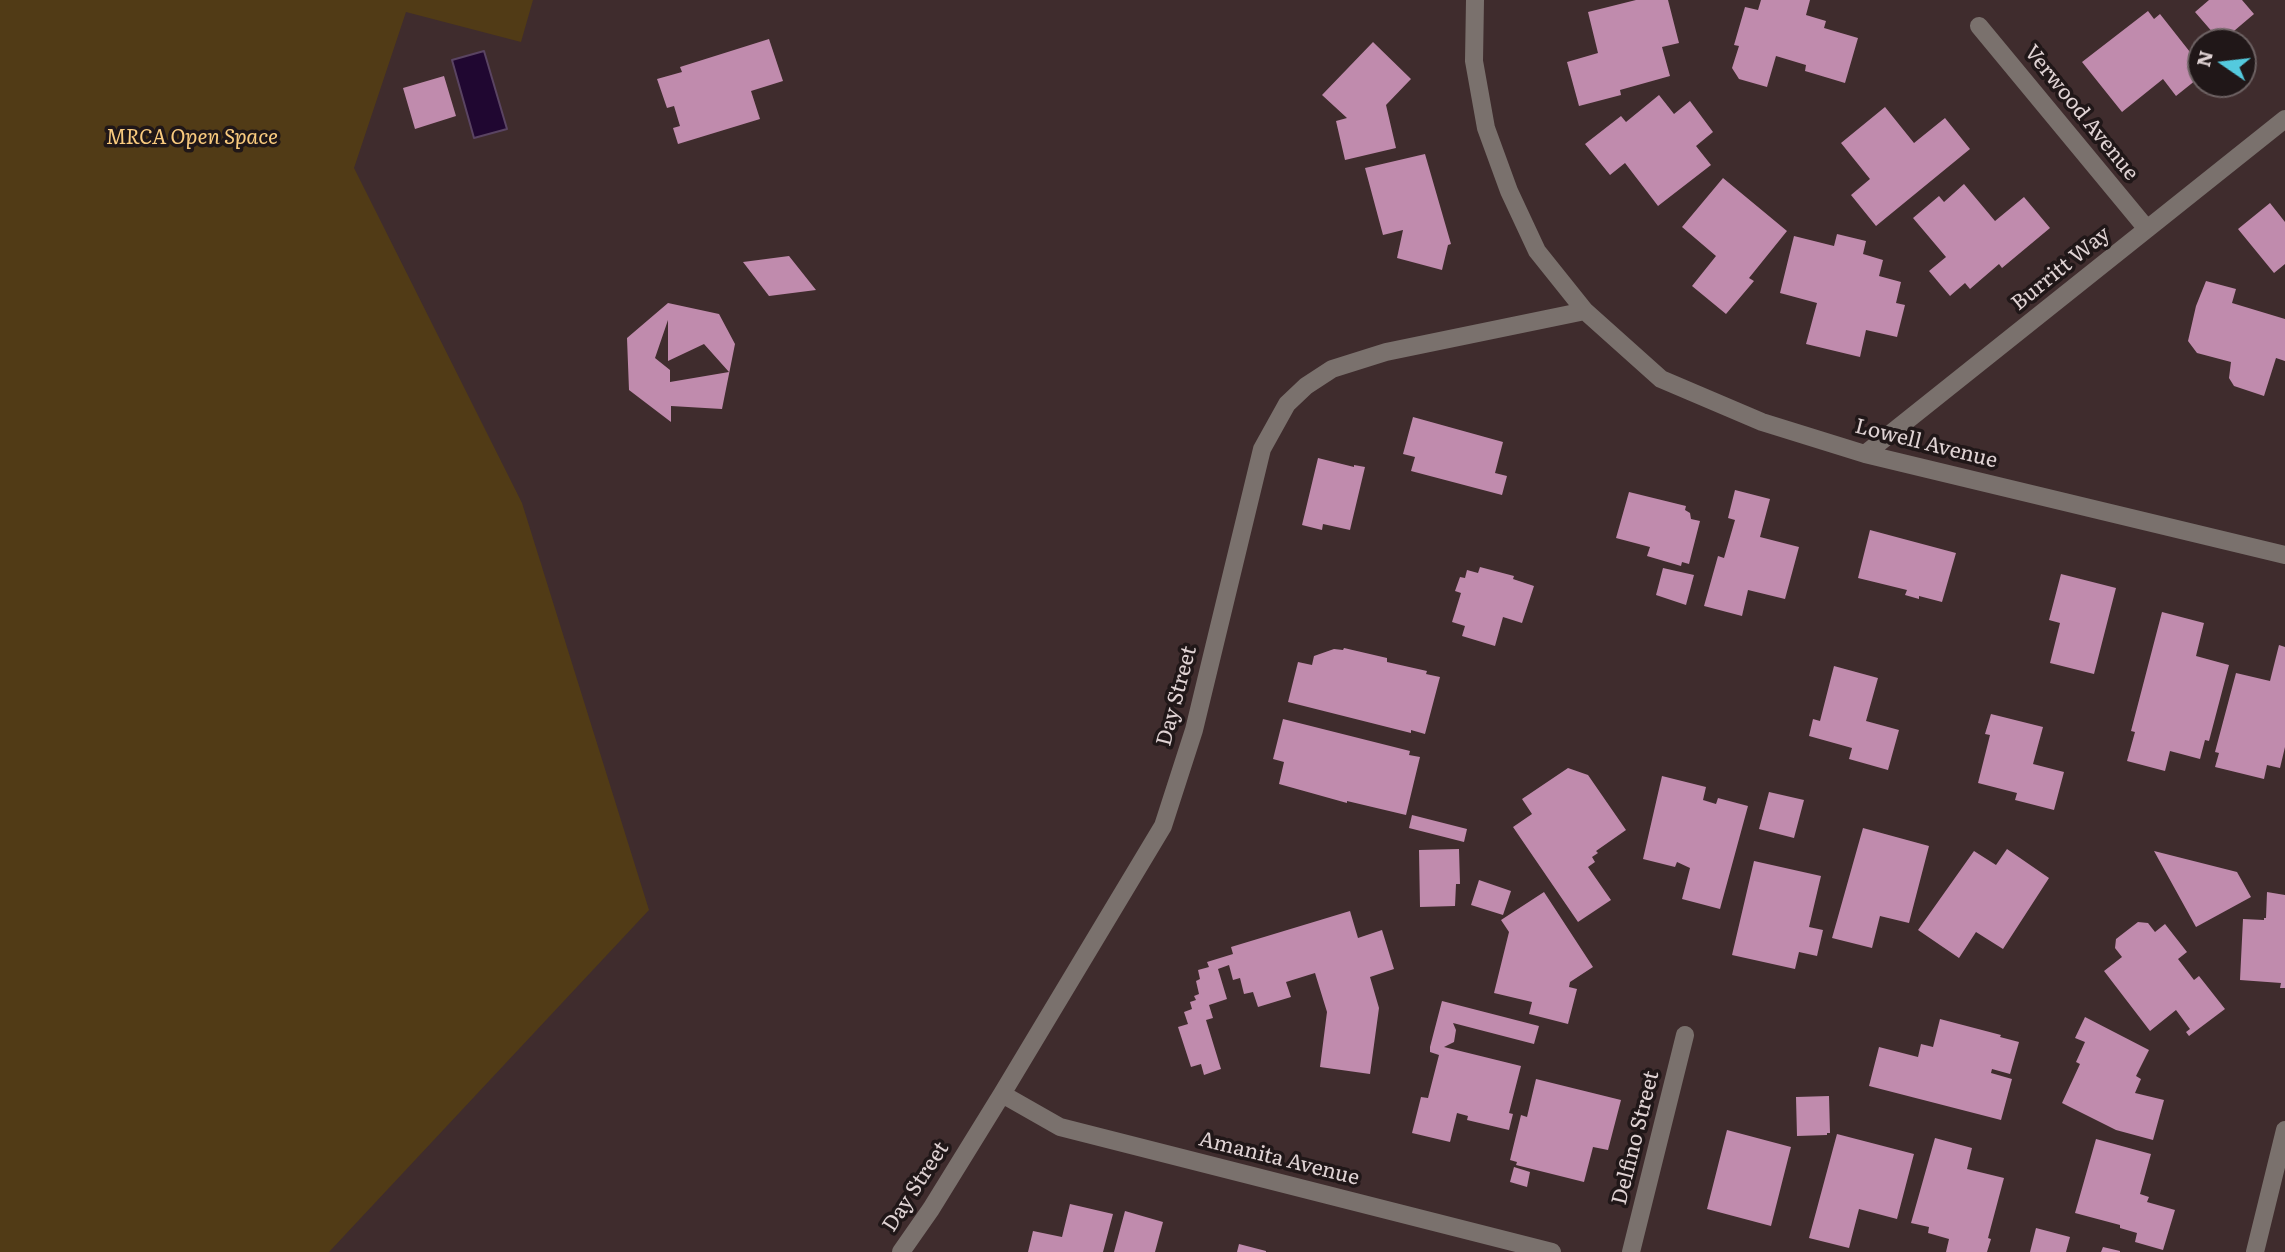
<!DOCTYPE html>
<html>
<head>
<meta charset="utf-8">
<style>
	body { margin:0 }
	#map { position:relative; width:2285px; height:1252px; overflow:hidden; background:#3f2c2d; font-family:Literata,serif }
	canvas { display:block }
	.north { position:absolute; left:2187px; top:28px; width:70px; height:70px; box-sizing:border-box; background:#201718; border:2px solid #6d6263; border-radius:50%; rotate:284deg; font-size:19px; font-weight:700; line-height:28px; text-align:center; color:#e0d3d4 }
	.north::after { content:''; display:block; margin:auto; width:24px; height:32px; background:#54cade; clip-path:polygon(50% 0,100% 100%,50% 72%,0 100%) }
</style>
</head>
<body>
<div id="map">
<canvas width="2285" height="1252"></canvas>
<div class="north">N</div>
</div>
<script>
const context = document.querySelector('canvas').getContext('2d');
context.lineJoin = 'round';
function fillPath(path, color) {
  context.fillStyle = color;
  context.fill(path, 'evenodd');
}
function strokePath(path, color, width, dash) {
  context.strokeStyle = color;
  context.lineWidth = width;
  context.lineCap = dash ? 'butt' : 'round';
  context.setLineDash(dash || []);
  context.stroke(path);
}
function label(font, color, halo, rows, align = 'center') {
  context.font = font + ' Literata,serif';
  context.lineWidth = 7;
  context.setLineDash([]);
  context.textBaseline = 'middle';
  context.strokeStyle = halo;
  context.fillStyle = color;
  for (const [text, x, y, turn = 0] of rows) {
    context.save();
    context.translate(x, y);
    context.rotate((+turn || 0) * Math.PI / 180);
    context.textAlign = isNaN(turn) ? turn : align;
    if (halo) context.strokeText(text, 0, 0);
    context.fillText(text, 0, 0);
    context.restore();
  }
}
fillPath(new Path2D(`
	M0 0H533L521 42 406 12 354 168 522 503 649 910 329 1252H0Z`), '#513b16');
const water = new Path2D(`
	M484 51 507 129 474 138 452 60Z`);
fillPath(water, '#200731');
strokePath(water, '#5a4462', 2);
fillPath(new Path2D(`
	M1636 0H1668L1679 43 1662 47 1670 76 1620 90 1621 95 1579 106 1567 62 1598 53 1588 12Z
	M1761 0H1810L1806 15 1826 21 1824 28 1858 38 1845 83 1805 71 1806 65 1776 56 1767 87 1739 79 1732 68 1739 46 1734 45 1745 7 1758 10Z
	M2209 0H2242L2254 14 2221 42 2195 12Z
	M2148 11 2154 19 2160 14 2201 66V76L2176 96 2163 79 2122 112 2082 62Z
	M769 39 783 81 751 91 760 119 678 144 673 128 680 126 674 106 667 108 657 79 682 72 680 67Z
	M1373 42 1411 79 1386 105 1396 148 1345 160 1336 121 1347 118 1322 95Z
	M444 76 456 116 415 129 403 88Z
	M1659 95 1674 114 1690 101 1713 132 1696 146 1711 165 1658 206 1625 163 1610 175 1585 144 1621 116 1626 122Z
	M1885 107 1914 143 1945 118 1970 149 1876 226 1851 195 1870 179 1841 143Z
	M1425 154 1451 244 1448 245 1442 270 1397 258 1403 230 1383 235 1365 168Z
	M1723 178 1787 231 1749 278 1754 281 1726 314 1692 286 1716 256 1682 227Z
	M1964 184 1995 221 2024 197 2050 228 2002 268 1999 264 1970 289 1965 283 1950 296 1929 271 1946 257 1913 218 1939 196 1944 202Z
	M2270 203 2285 222V264L2274 273 2238 229Z
	M1837 234 1866 241 1863 254 1883 260 1879 276 1901 282 1896 303 1905 305 1897 337 1866 330 1860 357 1806 344 1817 303 1780 293 1794 236 1834 246Z
	M789 256 816 290 769 296 743 262Z
	M2206 281 2236 289 2232 303 2285 319V361L2276 358 2264 396 2234 386 2229 378 2231 362 2197 353 2188 341 2196 306Z
	M668 303 719 314 735 344 722 409 671 406V422L629 390 627 338ZM668 320V361L704 344 729 372 670 382V370L655 358Z
	M1413 417 1503 442 1495 473 1507 476 1502 495 1411 471 1415 457 1403 454Z
	M1318 458 1354 467V465L1365 467 1350 530 1323 524 1322 530 1302 525Z
	M1735 490 1770 499 1760 537 1799 547 1785 599 1748 590 1742 616 1704 606 1718 556 1724 558 1735 520 1728 518Z
	M1629 492 1686 506 1685 510 1690 513 1691 519 1700 521 1689 564 1682 562 1681 566 1647 556 1650 547 1616 538Z
	M1870 530 1956 553 1942 602 1919 596V599L1905 595 1907 590 1858 578Z
	M1480 567 1514 576 1513 579 1534 586 1522 623 1503 617 1495 646 1462 636 1465 626 1452 622 1461 593 1455 591 1460 577 1465 578 1467 570 1478 573Z
	M1663 568 1694 575 1686 605 1656 595Z
	M2061 574 2116 588 2094 674 2050 663 2060 623 2049 620Z
	M2162 612 2204 623 2196 656 2229 665 2209 741 2205 740 2200 759 2170 751 2165 771 2127 761 2135 732 2131 731Z
	M2279 645 2285 647V747L2280 768 2267 765 2264 779 2215 767 2219 753 2215 752 2236 673 2270 681Z
	M1344 648 1387 658V662L1427 671 1426 674 1440 677 1425 734 1411 730V733L1288 702 1298 662 1312 665 1314 656 1334 649 1343 650Z
	M1834 666 1878 678 1866 721 1899 730 1888 770 1849 759 1852 748 1809 736 1813 719 1820 721Z
	M1991 714 2043 727 2033 764 2064 772 2054 810 2015 800 2017 793 1978 783 1990 735 1985 734Z
	M1283 719 1410 751 1409 755 1420 757 1406 815 1347 801V803L1279 784 1284 762 1273 759Z
	M1568 768 1588 775 1626 830 1596 851 1598 853 1592 857 1595 862 1588 867 1611 900 1578 922 1513 827 1532 814 1522 799Z
	M1662 776 1706 787 1703 800 1716 804 1718 798 1748 806 1720 909 1682 899 1690 868 1677 862 1675 867 1643 859Z
	M1769 792 1804 800 1794 838 1759 829Z
	M1412 815 1467 829 1464 842 1409 828Z
	M1863 828 1929 846 1909 923 1880 916 1872 948 1832 938Z
	M1459 849 1460 884H1456L1455 906 1420 907 1419 850Z
	M2007 849 2049 878 2003 949 1976 932 1959 958 1918 930 1974 851 1996 865Z
	M2154 851 2237 872 2251 897 2196 927Z
	M1754 861 1821 876 1809 927 1823 930 1817 956 1799 952 1795 969 1732 955Z
	M1479 880 1511 891 1503 915 1471 905Z
	M1544 892 1593 967 1570 982 1569 987 1577 989 1568 1024 1529 1014 1532 1002 1494 993 1509 932 1501 920Z
	M2267 892 2285 895V988H2280L2281 983 2240 980 2243 919 2264 920V918H2266Z
	M1350 911 1358 938 1382 930 1394 969 1370 977 1379 1008 1370 1074 1320 1067 1327 1012 1315 973 1286 982 1291 997 1258 1007 1253 992 1244 994 1240 978 1233 980 1229 965 1218 969 1227 999 1209 1005 1213 1018 1206 1020 1221 1069 1204 1075 1201 1064 1191 1067 1178 1027 1188 1024 1184 1012 1192 1009 1190 1002 1196 1000 1194 996 1199 994 1196 981 1200 979 1198 970 1209 967 1207 962 1233 954 1231 947Z
	M2138 922 2148 923 2155 932 2165 924 2187 952 2178 959 2194 980 2199 976 2225 1009 2189 1036 2186 1032 2190 1029 2176 1010 2150 1031 2104 971 2122 957 2115 948 2116 939Z
	M1442 1001 1539 1026 1534 1044 1453 1023 1456 1030 1454 1042 1444 1047 1521 1066 1509 1113 1513 1114 1509 1130 1467 1120 1468 1116 1457 1113 1450 1142 1412 1133 1421 1097 1428 1098 1439 1055 1430 1052V1047Z
	M2085 1017 2149 1050 2136 1076 2141 1079 2135 1093 2164 1100 2153 1140 2116 1130 2062 1103 2080 1064 2076 1062 2085 1042 2075 1038Z
	M1940 1019 2001 1035 2000 1037 2019 1042 2010 1074 1992 1069 1991 1073 2012 1079 2001 1120 1869 1086 1879 1047 1918 1057 1921 1044 1933 1047Z
	M1536 1079 1621 1100 1608 1150 1593 1147 1584 1182 1516 1165 1517 1162 1510 1160 1521 1115 1527 1117Z
	M1829 1096 1830 1133H1827V1135L1797 1136 1796 1097Z
	M1727 1130 1791 1147 1771 1226 1707 1209Z
	M1837 1134 1914 1154 1897 1219 1859 1209 1849 1248 1809 1238Z
	M1935 1138 1972 1148 1967 1169 2004 1178 1988 1238 1991 1239 1987 1252H1946L1949 1239 1928 1233 1929 1227 1911 1223Z
	M2096 1139 2151 1154 2140 1194 2149 1197 2147 1202 2175 1210 2163 1250 2135 1242 2137 1233 2120 1228V1225L2075 1213Z
	M1514 1167 1530 1172 1527 1187 1510 1182Z
	M1070 1204 1113 1214 1103 1252H1028L1033 1231 1062 1237Z
	M1125 1211 1163 1222 1155 1252H1114Z
	M2036 1228 2070 1237 2066 1252H2030Z
	M1239 1244 1266 1251V1252H1237Z
	M2103 1247 2120 1251V1252H2101Z`), '#c08bad');
strokePath(new Path2D(`
	M1475 0 1474 61 1486 128 1509 191 1537 251 1585 311 1661 379 1762 422 1865 454 2285 555
	M1979 26 2147 229
	M1865 454 2285 119
	M1002 1094 1060 1127 1552 1252
	M901 1252 931 1209 1002 1094 1163 826 1194 730 1262 449 1287 404 1306 386 1332 369 1386 352 1585 311
	M1631 1252 1685 1035
	M2255 1252 2285 1130`), '#7a716d', 18);
label('21px', '#e0d3d4', '#201718', [
	["Verwood Avenue",2081,113,51],
	["Burritt Way",2061,269,-39],
	["Lowell Avenue",1926,444,14],
	["Day Street",1177,696,-75],
	["Delfino Street",1636,1138,-76],
	["Amanita Avenue",1279,1159,14],
	["Day Street",916,1187,-57]
]);
label('italic 21px', '#facb7e', '#201718', [
	["MRCA Open Space",192,138]
]);
</script>
</body>
</html>
